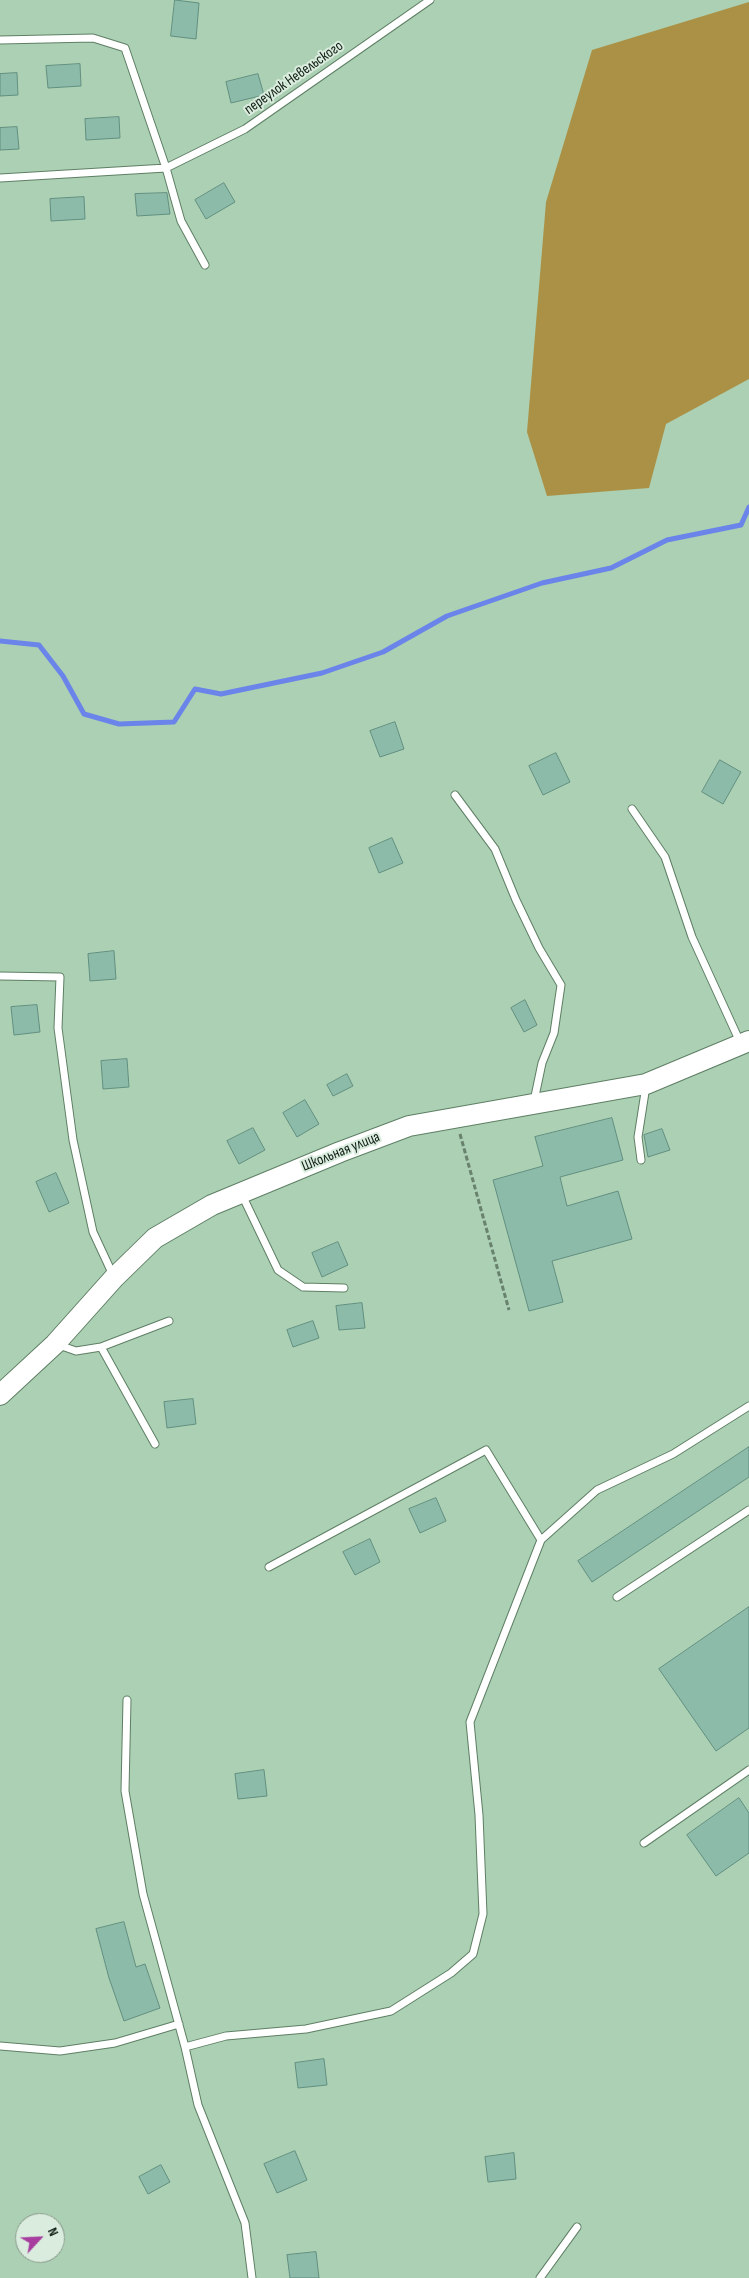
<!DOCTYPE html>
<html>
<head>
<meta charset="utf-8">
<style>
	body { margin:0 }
	#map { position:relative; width:749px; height:2278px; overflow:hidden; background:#acd0b3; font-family:"Sofia Sans Condensed",sans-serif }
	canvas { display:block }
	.north { position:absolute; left:15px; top:2213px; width:50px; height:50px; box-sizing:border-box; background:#d9ecdd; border:1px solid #88998c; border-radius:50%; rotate:65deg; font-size:14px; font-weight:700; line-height:20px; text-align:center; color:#0f1c12 }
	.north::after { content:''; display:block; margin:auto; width:18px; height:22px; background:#a73d9f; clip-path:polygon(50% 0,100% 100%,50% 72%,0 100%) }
</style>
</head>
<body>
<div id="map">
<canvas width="749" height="2278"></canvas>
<div class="north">N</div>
</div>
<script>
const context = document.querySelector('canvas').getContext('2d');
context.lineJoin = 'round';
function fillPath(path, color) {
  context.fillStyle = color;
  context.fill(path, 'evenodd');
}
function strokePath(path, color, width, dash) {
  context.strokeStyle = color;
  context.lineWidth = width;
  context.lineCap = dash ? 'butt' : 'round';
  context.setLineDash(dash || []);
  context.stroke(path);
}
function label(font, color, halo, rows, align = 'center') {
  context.font = font + ' "Sofia Sans Condensed",sans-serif';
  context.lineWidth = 4;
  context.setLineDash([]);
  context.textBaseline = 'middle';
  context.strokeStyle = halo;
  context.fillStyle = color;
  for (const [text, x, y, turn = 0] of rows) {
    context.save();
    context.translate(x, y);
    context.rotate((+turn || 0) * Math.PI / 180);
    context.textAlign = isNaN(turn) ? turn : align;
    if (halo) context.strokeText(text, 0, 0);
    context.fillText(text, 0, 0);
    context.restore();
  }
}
fillPath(new Path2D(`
	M749 2V379L666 424 649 488 547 496 527 432 546 202 592 50Z`), '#ab9145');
strokePath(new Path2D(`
	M0 641 39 645 63 676 84 714 119 724 174 722 195 689 221 694 322 673 383 652 447 616 542 583 611 568 667 540 741 525 749 507`), '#6a84ea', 5);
const building = new Path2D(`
	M175 0 199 3 196 39 171 36Z
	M80 64 81 86 48 88 46 66Z
	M17 73 18 95 0 96V74Z
	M258 74 264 95 231 103 226 82Z
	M119 117 120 138 86 140 85 119Z
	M17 127 19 149 0 150V128Z
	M224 183 235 202 206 219 195 200Z
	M167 193 170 214 137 216 135 194Z
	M84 197 85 219 51 221 50 199Z
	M395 722 404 749 380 757 370 731Z
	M556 753 570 782 543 795 529 766Z
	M720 760 741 772 723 804 702 792Z
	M392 838 403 863 379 873 369 848Z
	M114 951 116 979 90 981 88 954Z
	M525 1000 537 1025 524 1032 511 1008Z
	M37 1005 40 1032 14 1035 11 1007Z
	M127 1059 129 1087 103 1089 101 1061Z
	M347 1074 353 1086 333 1096 327 1085Z
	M305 1100 319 1124 297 1137 283 1113Z
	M612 1118 623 1160 560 1177 567 1206 618 1191 632 1239 552 1261 563 1302 529 1311 493 1180 543 1166 535 1137Z
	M253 1128 265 1150 239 1164 227 1141Z
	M662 1129 670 1150 648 1157 644 1135Z
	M56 1173 69 1203 49 1212 36 1182Z
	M338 1242 348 1265 322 1277 312 1253Z
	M362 1303 365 1328 339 1330 336 1306Z
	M313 1321 319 1338 293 1347 287 1330Z
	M193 1399 196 1424 167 1428 164 1402Z
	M749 1447V1477L592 1582 578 1561Z
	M436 1498 446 1521 420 1533 409 1509Z
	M370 1539 380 1562 355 1575 343 1552Z
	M749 1607V1728L716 1751 659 1669Z
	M264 1770 267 1796 238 1799 235 1774Z
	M739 1798 749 1813V1853L716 1876 687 1835Z
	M124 1922 136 1967 145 1964 160 2008 124 2021 109 1978 96 1929Z
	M324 2059 327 2085 298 2088 295 2063Z
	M295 2151 307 2180 277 2193 264 2164Z
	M514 2153 516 2179 488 2182 485 2157Z
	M161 2165 170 2182 148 2194 139 2177Z
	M316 2252 319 2278H290L287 2255Z`);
fillPath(building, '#8cbbaa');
strokePath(building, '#628f80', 1);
const lane = new Path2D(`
	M0 40 93 38 125 48 166 168 181 221 205 265
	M0 178 166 168 245 129 430 0
	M455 795 495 849 516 900 539 948 561 985 554 1033 542 1063 534 1101
	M632 809 665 857 692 937 740 1042
	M0 976 60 977 58 1028 73 1140 93 1232 113 1275
	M641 1160 638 1137 646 1086
	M242 1195 278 1270 303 1287 344 1288
	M56 1344 76 1351 101 1347 155 1444
	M101 1347 169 1321
	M269 1567 486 1450 541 1540
	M617 1597 749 1510
	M127 1700 125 1791 143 1894 185 2047 198 2105 245 2223 252 2278
	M644 1843 749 1770
	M0 2046 60 2051 115 2043 179 2024
	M185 2047 226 2036 306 2029 391 2011 451 1973 473 1954 483 1914 479 1815 470 1722 541 1540 597 1490 673 1454 749 1406
	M540 2278 577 2227`);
const secondary = new Path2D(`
	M0 1395 55 1344 114 1278 155 1238 212 1205 340 1152 409 1126 646 1084 749 1041`);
strokePath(lane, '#5e7f65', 9);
strokePath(secondary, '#5e7f65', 22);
strokePath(new Path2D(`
	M460 1134 509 1310`), '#68826e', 3, [5, 2.5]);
strokePath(lane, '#fff', 7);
strokePath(secondary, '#fff', 20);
label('15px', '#0f1c12', '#d9ecdd', [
	["переулок Невельского",294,78,-35],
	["Школьная улица",341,1152,-22]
]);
</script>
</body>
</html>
